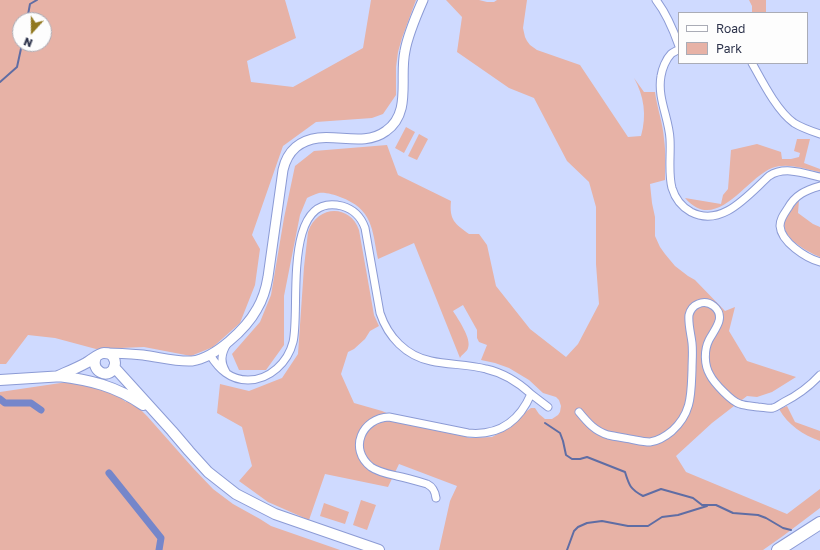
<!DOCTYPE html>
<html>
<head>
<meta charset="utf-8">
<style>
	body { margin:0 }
	#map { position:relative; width:820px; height:550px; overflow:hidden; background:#cfdaff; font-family:"Golos Text",sans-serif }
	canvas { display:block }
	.legend { position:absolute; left:678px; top:12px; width:130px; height:52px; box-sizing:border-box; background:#fdfdfd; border:1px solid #aaacb6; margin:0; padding:5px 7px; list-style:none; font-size:12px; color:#2d334b }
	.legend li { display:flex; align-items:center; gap:8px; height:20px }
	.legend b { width:20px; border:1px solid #aaacb6 }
	.north { position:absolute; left:12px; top:12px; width:40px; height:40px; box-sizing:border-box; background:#fdfdfd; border:1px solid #aaacb6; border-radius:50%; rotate:201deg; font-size:11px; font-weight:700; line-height:16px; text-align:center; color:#2d334b }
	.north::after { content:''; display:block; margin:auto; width:14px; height:18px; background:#91781e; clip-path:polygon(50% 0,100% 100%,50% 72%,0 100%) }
</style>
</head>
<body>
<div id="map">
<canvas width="820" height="550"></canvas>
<ul class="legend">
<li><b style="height:5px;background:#fff"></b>Road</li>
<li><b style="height:11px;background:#e7b2a6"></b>Park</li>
</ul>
<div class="north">N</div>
</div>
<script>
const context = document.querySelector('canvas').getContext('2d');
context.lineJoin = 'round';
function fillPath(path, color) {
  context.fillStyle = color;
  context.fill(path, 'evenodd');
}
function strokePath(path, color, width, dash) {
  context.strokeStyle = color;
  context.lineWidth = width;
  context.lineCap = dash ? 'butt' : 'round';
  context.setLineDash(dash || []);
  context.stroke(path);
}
fillPath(new Path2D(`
	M0 0H285L296 38 247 61 251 82 293 87 363 48 371 0H416L402 38 398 52 396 67V95L383 114 372 118 316 122 283 146 252 235 260 249 255 285 240 323 213 347 191 356 144 347 96 349 55 338 28 335 6 364H0ZM20 20H44V44H20Z
	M446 0H479L487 2H494L497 0H527L523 28 525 37 527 41 530 45 537 50 580 65 628 137 641 136C647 115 644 96 634 78L644 92H655C657 108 663 123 664 139 666 152 665 166 665 180L650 184 652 203 655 217V236L660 247 665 254 675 266 688 276 695 280 725 311 735 307 729 331 747 361 796 377 772 392 757 397 747 396 712 423 676 456 686 472 787 514 820 489V508L783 536 763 550H439L450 501 457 486 399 464 388 487 325 474 309 520 268 502 239 481 252 466 242 427 217 413 220 384 249 391 282 378 298 354 304 267 308 232C317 205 350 204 359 230L374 315 379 326 370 331 365 339 354 349 348 352 341 374 354 403 382 411 398 418 470 438 492 437 511 427 524 413 531 408H535L539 414 545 419H552L558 415 560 412 561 406 559 400 556 397 543 393 529 380 509 368 495 363 481 360 487 345 479 342 477 338V330L463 305 453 311C458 319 472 339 468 348 467 352 462 354 460 358L414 243 378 259C372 229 373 209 340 197 335 195 325 192 319 193 315 194 311 196 307 198L300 215 284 296V345L266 370H239L232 354 260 322 271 295 284 218 295 166 314 151 387 145 398 175 451 201C449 220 455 224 469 234H479L487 245 496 286 530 329 566 357 578 344 599 304 596 264V207L589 182 567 161 534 98 509 88 457 52 462 17Z
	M749 0H766V13H752V6Z
	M406 127 415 132 404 153 395 148Z
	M419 134 428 139 417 160 408 156Z
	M797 139H810L804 163 820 169V172C805 169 787 162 772 168 745 179 716 234 685 198L721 204 723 195 728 189 731 150 757 144 781 152 782 159H791L799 157 800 153 794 151Z
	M799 200 798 213 813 224 820 227V257C806 251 779 237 785 219Z
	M74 381 113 392 126 402 127 401 137 406 147 416 193 468 213 489 233 504 260 519 271 526 340 550H0V392Z
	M787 406 795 422 820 431V441C803 435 788 425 779 409Z
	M361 500 376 505 367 530 353 525Z
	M324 503 349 512 345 524 320 516Z`), '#e7b2a6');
strokePath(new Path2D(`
	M27 20 30 4 37 0
	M0 82 17 67 22 44
	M545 423 560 433 563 441 566 455 572 459H580L587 457 625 472C629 485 630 489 643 496L661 489 693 498 702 505H716L733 513 758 515 766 518 783 528 791 530
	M567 550 574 531 578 527 587 523 602 521 628 526H648L662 517 678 515 707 506`), '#5f6da4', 2);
strokePath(new Path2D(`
	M0 399 5 403H31L41 410
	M109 473 161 538 159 550`), '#7586ca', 7);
const minor = new Path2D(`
	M656 0C667 14 673 29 679 46
	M679 49C677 51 673 52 671 54 666 59 662 69 661 76 657 98 669 118 670 139 671 155 668 173 672 188 675 198 682 207 691 212 722 228 748 195 769 176 784 166 803 173 820 177
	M752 63C762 81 777 111 794 123 802 128 811 131 820 134
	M820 186C806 190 795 195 788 208 784 214 780 219 780 226 781 242 806 258 820 262
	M210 355C219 369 230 380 248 380 270 380 288 362 293 342 301 311 281 191 342 206 353 209 361 217 365 228L380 313C388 337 406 356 431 361 449 365 468 364 486 369 504 373 518 382 531 394 519 422 499 436 468 433L389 417C362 418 348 449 371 467 378 472 388 474 397 476 407 478 417 481 427 484 433 487 435 491 436 498
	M226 372C220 362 221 354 227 344
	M531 394 548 407
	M579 412C588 423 595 431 608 435 617 437 626 438 635 440 640 441 645 442 650 442 658 441 666 436 672 431 692 413 691 394 692 370 692 361 693 352 692 343 691 334 688 324 689 315 690 311 693 306 698 304 709 299 722 309 719 321 717 328 712 334 709 340 704 350 704 365 710 375 714 383 732 402 740 404 746 406 752 406 758 407 763 407 768 409 773 408 777 407 780 404 784 402 798 395 809 387 820 375`);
const tertiary = new Path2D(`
	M107 353C119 353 131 354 143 355 159 357 176 362 192 361 215 358 246 329 257 309 263 299 266 289 268 277L283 170C285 161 289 153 296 147 323 125 359 151 386 131 412 113 399 78 405 51 408 34 416 16 423 0`);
const secondary = new Path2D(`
	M114 367 172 431 189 451 208 472 236 494 275 514 379 550
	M58 376C90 380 116 386 143 405
	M58 376C67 372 77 368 86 363 91 360 99 353 104 353 109 353 113 355 114 359 116 362 115 365 114 368 108 380 90 371 96 357
	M0 380 64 376`);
const trunk = new Path2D(`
	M778 550 820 523`);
strokePath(minor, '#8c9bd5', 9);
strokePath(tertiary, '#8c9bd5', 11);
strokePath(secondary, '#8c9bd5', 12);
strokePath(trunk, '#8c9bd5', 14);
strokePath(minor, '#fff', 7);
strokePath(tertiary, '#fff', 9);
strokePath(secondary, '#fff', 10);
strokePath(trunk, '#fff', 12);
</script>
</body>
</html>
